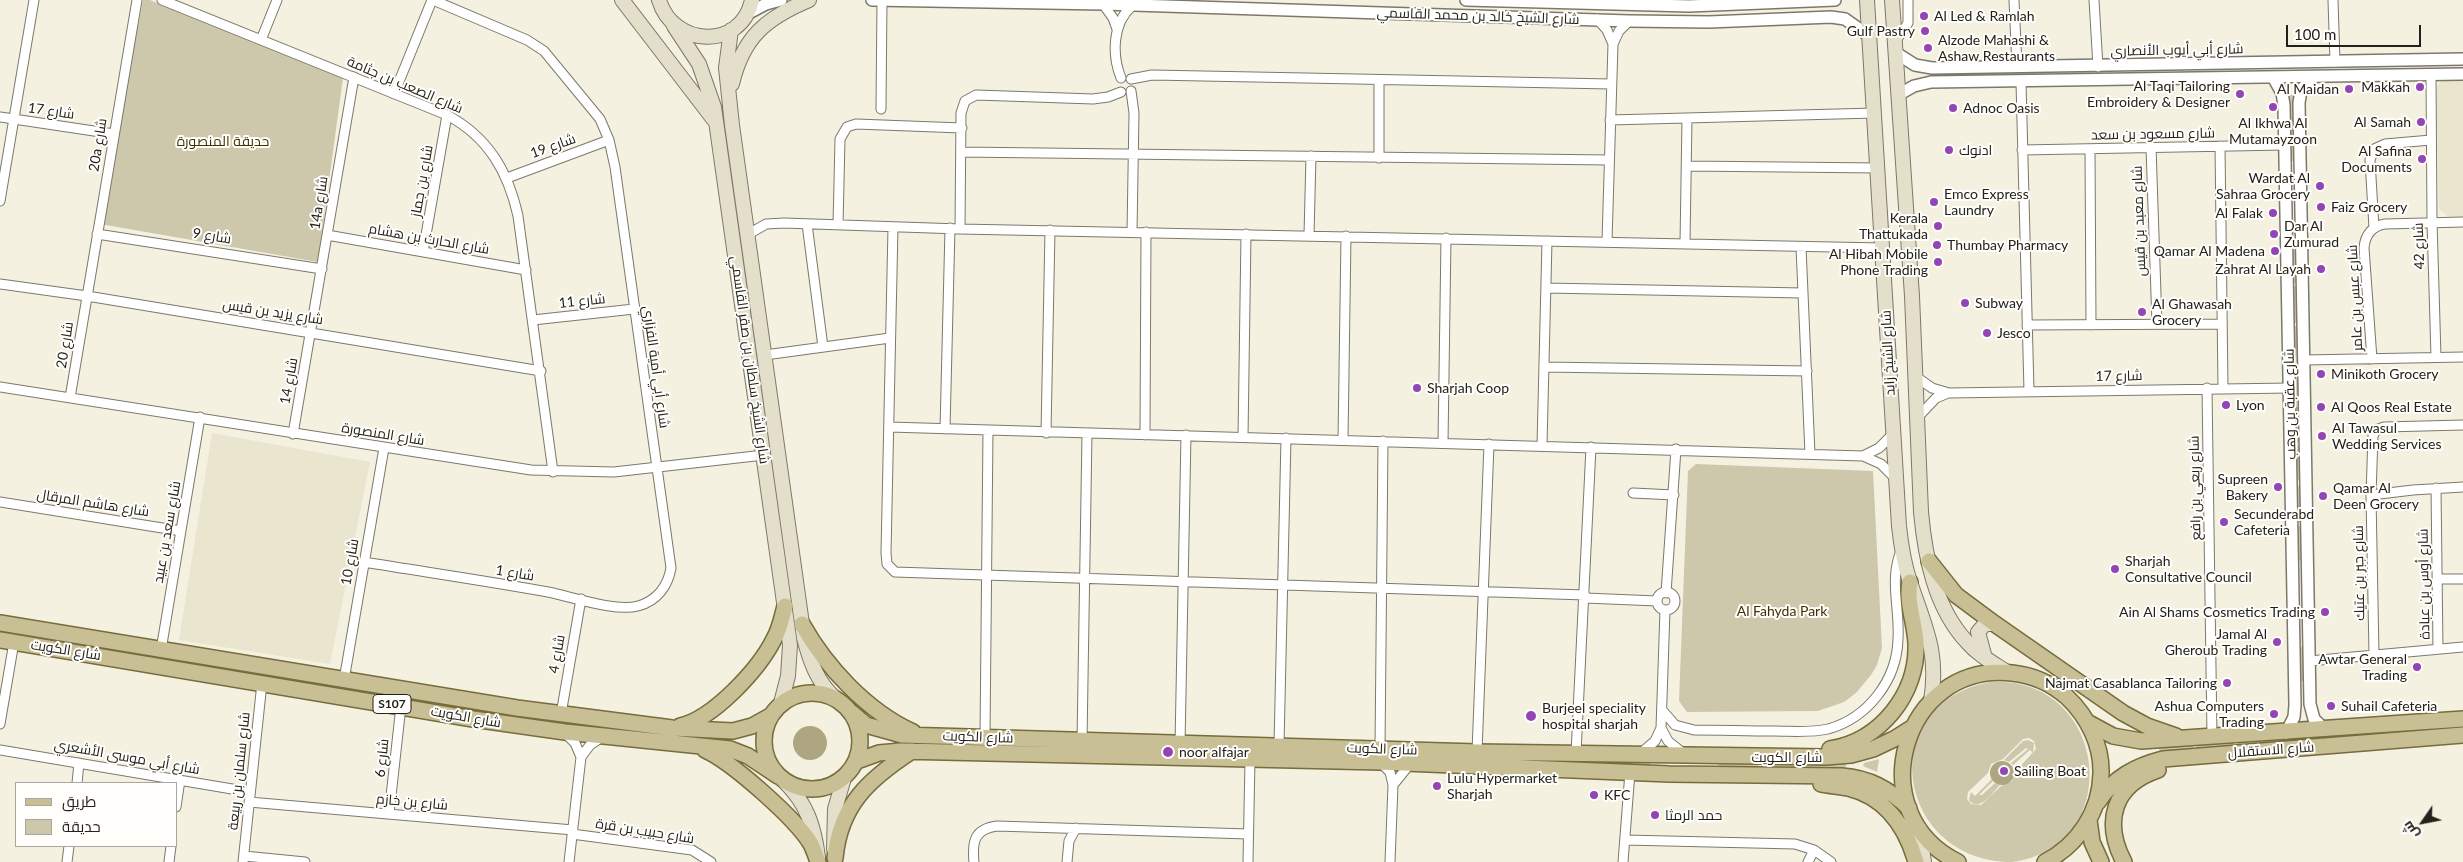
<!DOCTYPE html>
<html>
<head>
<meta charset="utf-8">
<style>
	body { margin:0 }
	#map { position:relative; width:2463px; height:862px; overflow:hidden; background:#f4f1e1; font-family:Lato,Cairo,sans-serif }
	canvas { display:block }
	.legend { position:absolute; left:15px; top:782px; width:162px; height:65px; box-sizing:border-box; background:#fffefb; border:1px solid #a7a6a1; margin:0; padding:6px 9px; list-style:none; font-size:15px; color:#22211b }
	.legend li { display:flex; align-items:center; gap:10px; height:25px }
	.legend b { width:25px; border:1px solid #a7a6a1 }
	.north { position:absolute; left:2398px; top:797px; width:50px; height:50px; -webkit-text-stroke:4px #fffefb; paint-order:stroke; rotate:237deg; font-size:14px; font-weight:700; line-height:20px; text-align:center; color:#22211b }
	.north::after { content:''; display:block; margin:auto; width:18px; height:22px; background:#22211b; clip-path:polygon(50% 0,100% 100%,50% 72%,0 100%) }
	.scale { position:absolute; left:2286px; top:25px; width:135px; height:22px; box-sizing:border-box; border:2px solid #22211b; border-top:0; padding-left:6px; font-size:15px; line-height:18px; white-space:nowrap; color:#22211b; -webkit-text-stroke:4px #fffefb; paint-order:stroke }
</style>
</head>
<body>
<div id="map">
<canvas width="2463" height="862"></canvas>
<ul class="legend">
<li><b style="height:6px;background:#c8bf94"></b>طريق</li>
<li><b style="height:14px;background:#cdc7ac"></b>حديقة</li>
</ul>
<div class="north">ش</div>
<div class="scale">100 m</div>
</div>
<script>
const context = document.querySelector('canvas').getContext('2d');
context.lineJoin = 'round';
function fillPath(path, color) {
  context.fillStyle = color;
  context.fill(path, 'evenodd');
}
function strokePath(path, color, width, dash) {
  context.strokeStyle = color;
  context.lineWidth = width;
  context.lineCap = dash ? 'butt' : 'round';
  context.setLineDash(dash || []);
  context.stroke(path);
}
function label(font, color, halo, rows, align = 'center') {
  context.font = font + ' Lato,Cairo,sans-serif';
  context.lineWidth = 4;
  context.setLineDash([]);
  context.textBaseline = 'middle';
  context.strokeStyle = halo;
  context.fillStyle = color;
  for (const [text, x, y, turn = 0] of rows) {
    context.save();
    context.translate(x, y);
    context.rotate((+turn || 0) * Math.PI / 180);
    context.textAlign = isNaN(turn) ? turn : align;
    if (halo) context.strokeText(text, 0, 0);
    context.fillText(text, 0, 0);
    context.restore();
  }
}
fillPath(new Path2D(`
	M2441 81H2463V220H2452L2439 209 2436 88Z
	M212 433 370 462 330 664 179 640Z`), '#eae5ce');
fillPath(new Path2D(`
	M143 0H150L343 78 318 262 100 224Z
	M2289 95H2294V123H2289Z
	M2289 127H2294V161H2289Z
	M2292 250H2296L2297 283H2292Z
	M2292 286H2297V323H2292Z
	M2293 326H2298V362H2293Z
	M2295 367H2300V402H2295Z
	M2296 407H2300L2301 442H2296Z
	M2296 446H2301L2302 480H2297Z
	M1696 464 1873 471 1882 648 1877 665 1871 675 1856 693 1844 702 1818 711 1687 712 1679 701 1688 471Z
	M2297 486H2301L2302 522H2297Z
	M2298 526H2302L2303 560 2300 561 2298 559Z
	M2299 647H2304V681H2299Z
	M1990 682C2110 675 2127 848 2012 862 1897 862 1871 705 1990 682ZM2029 738 2034 741 2036 749 2015 772 2012 781 2001 786 1981 805 1971 804 1967 799 1968 792 1988 773 1991 764 2003 759 2023 739Z
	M2385 731V736L2317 741 2316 736Z
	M2313 737V742L2280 744 2279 739Z
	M2276 739 2277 745 2238 747V742Z
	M2028 740 2034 743 2033 753 2030 750 2013 765 2011 763 2028 749 2026 748 2009 762 2004 760 2023 741Z
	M2234 743V748L2197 751 2196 745Z
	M2193 746V751L2160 753 2159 748Z
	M1612 759 1650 760V764L1645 765H1612Z
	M1879 759 1877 772 1863 766 1864 763Z
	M1719 762 1758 763V768L1718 767Z
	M1762 762 1801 763V768H1761Z
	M1804 762H1846V767L1804 768Z
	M1992 779 1993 781 1979 795H1982L1995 783 2000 785C1992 793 1979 813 1969 800L1971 792 1975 796Z`), '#cdc7ac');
fillPath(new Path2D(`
	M793 743a17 17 0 1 1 34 0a17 17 0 1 1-34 0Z
	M1990 773a12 12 0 1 1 24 0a12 12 0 1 1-24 0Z`), '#aea681');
const minor = new Path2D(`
	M162 0 447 115C488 137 508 171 518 216L553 472
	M2014 0 2017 67
	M2094 0 2098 67
	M2333 0 2335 62
	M1103 4 1113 18 1117 29
	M1597 19 1607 30 1613 44 1607 241
	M261 40 277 0
	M1895 42 1908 23V0
	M1613 44 1619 31 1629 21
	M2431 75 2432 221 2436 357
	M1121 78C1112 56 1112 23 1132 6
	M1131 79 1152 75 1611 84
	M1379 80V158
	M2021 82 2029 391
	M1131 91 1134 113 1132 232
	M394 94 432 0
	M881 109 882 0
	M0 117 114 134
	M1610 120 1875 113
	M2220 146 2223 388
	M2151 147 2157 324
	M2090 149 2091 325
	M2022 150 2284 145
	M961 152 1609 160
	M1687 166 1879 168
	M507 178 609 140
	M0 201 34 0
	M807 224 823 347
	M838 225 840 139 847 127 856 124 962 128
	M893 227 886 553 887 564 895 572 1585 595
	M2374 228 2370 160 2374 149 2385 144 2431 140
	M960 229 961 113 965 101 976 95 1093 99 1108 97 1121 92
	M97 234 322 269
	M327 235 526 270
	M747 235 766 224 784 223 960 229 1881 248
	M1309 235 1311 156
	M1685 243 1687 118
	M1801 247 1810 454
	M423 252 447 115
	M0 284 87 296 541 371
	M1546 288 1803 293
	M533 320 634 309
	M2027 325 2222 324
	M765 355 890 338
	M2372 359 2364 248C2365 235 2372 226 2385 224L2463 222
	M2304 360 2463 357
	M1544 367 1807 371
	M1915 376 1932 388 1949 393 2291 388
	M0 387 531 470 614 472 764 455
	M2207 388 2212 737
	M70 398 137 0
	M1918 417 1936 398 1948 393
	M889 427 1863 456 1881 464 1895 478
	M945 429 950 228
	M1046 433 1050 230
	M293 434 354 77
	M1145 435 1146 232
	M1243 437 1246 234
	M1343 440 1346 236
	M1443 443 1446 238
	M1542 445 1547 241
	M1863 456 1879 448 1892 435
	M2436 488 2438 649
	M1633 493 1674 495
	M2371 495 2413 490 2463 487
	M0 502 181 531
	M364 562C425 572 487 581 548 592 573 597 615 612 638 606 657 601 668 586 671 568L615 167 609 140 600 119 544 51 527 40 433 0
	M2437 579H2463
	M1657 601a9 9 0 1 1 18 0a9 9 0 1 1-18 0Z
	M1666 593 1676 449
	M1585 598 1657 601
	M161 650 200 417
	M2374 655 2371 495 2373 436 2376 430 2384 427 2463 425
	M2309 661 2463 647
	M344 680 384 448
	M1662 710 1675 725 1694 730C1721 730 1747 731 1774 731 1792 731 1810 733 1828 729 1868 718 1897 680 1898 639 1900 609 1889 580 1901 551
	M561 714 581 599
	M0 724 14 642
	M1661 728 1668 741 1683 753
	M565 733 575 743 581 757
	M985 737 988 430
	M1082 741 1087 433
	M1180 744 1186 435
	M1279 745 1286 438
	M1380 749 1383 441
	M0 750 250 792
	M1477 752 1489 444
	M1576 753 1591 447
	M1640 754 1655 741 1661 728 1665 610
	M1380 762 1390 772 1393 785 1390 862
	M77 783 79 763
	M1393 785 1410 764
	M249 802 573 830
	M176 807 180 780
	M389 814 401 706
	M572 834 692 850 711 862
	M1625 840 1795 844 1814 850 1831 862
	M244 856 305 862
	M67 862 69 846
	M169 862 171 846
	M243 862 262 683
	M569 862 581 757 590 745 602 737
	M974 862C972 842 974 829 997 826L1248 834
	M1067 862 1069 841 1076 828
	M1248 862 1250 760
	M1623 862 1630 772
	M1808 862 1814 850`);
const tertiary = new Path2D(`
	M872 0 1103 4 1629 21 1709 22 1831 17 1845 19 1869 36
	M1466 0 1689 6 1835 0
	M747 14 766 4 781 0
	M1896 53 1915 65 1932 68 2463 59
	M2273 77 2282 93 2284 105 2295 705 2294 717 2286 733
	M2314 77 2301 90 2299 103 2310 704 2314 719 2325 730
	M1898 95 1914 86 1931 82 2463 74`);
const secondary = new Path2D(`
	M622 0 714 120
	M659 0C673 47 741 51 752 0
	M1867 0 1899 526C1901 545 1904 564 1910 582 1925 627 1939 652 1931 701
	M1892 0 1912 296 1921 512C1925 557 1935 608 1967 642 1978 655 1993 663 2007 672
	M674 26 699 64 714 107 790 645 788 676 781 703
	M731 30 726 68 732 125 804 638C810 661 817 682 835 698
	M732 84C743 37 766 18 809 0
	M1985 658 1978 632 1985 624H1995
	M785 782C807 804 814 826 818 857
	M1919 828 1924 862
	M834 849 835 809 844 778`);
const primary = new Path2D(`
	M1929 561 1956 595 1995 624 2123 713 2147 726 2176 736
	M0 623 517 708 672 728 733 731 752 726 770 716
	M802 624C826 667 867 711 913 732
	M0 640 473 719 565 732 730 749 748 756 778 776
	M764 741a48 48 0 1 1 96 0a48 48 0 1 1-96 0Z
	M852 713 866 725 902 735 1477 752 1826 757 1851 755 1873 749 1894 739 1913 727
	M2087 722 2113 736 2141 741 2463 719
	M680 726C713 719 759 669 774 639 780 629 782 617 785 606
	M1830 749C1880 741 1918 694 1916 643 1915 622 1906 603 1910 582
	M705 750C732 762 796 819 811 844 814 850 816 856 818 862
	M857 761 879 753 901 751 1380 762 1669 774 1842 776C1869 778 1889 789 1909 808
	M1821 784C1830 786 1839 786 1848 788 1885 797 1906 827 1916 862
	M2098 802C2114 777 2136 766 2163 759L2463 735
	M2089 820 2092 842 2101 862
	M835 858C840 805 869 779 912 751
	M1958 862C1859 814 1902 661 2012 673 2032 675 2052 684 2067 697 2088 717 2102 745 2101 774 2100 812 2078 845 2045 862
	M2124 862C2103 822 2113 785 2158 770`);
strokePath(minor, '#7c796b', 11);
strokePath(tertiary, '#7c796b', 14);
strokePath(secondary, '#7c796b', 16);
strokePath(primary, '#766c3c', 18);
strokePath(minor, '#fff', 9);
strokePath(tertiary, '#fff', 11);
strokePath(secondary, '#e3dfca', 14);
strokePath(primary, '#c8bf94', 15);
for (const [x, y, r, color] of [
	[1924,16,5,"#9445b4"],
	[1925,31,5,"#9445b4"],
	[1928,48,5,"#9445b4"],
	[2420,87,5,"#9445b4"],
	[2349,89,5,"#9445b4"],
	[2240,94,5,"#9445b4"],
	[2273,107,5,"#9445b4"],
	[1953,108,5,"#9445b4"],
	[2421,122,5,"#9445b4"],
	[1949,150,5,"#9445b4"],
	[2422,159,5,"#9445b4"],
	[2320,186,5,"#9445b4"],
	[1934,202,5,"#9445b4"],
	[2321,207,5,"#9445b4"],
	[2273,213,5,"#9445b4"],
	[1938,226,5,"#9445b4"],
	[2274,234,5,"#9445b4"],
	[1937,245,5,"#9445b4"],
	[2275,251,5,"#9445b4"],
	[1938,262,5,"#9445b4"],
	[2321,269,5,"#9445b4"],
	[1965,303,5,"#9445b4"],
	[2142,312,5,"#9445b4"],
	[1987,333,5,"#9445b4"],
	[2321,374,5,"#9445b4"],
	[1417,388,5,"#9445b4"],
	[2226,405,5,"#9445b4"],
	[2321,407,5,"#9445b4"],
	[2322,436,5,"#9445b4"],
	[2278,487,5,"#9445b4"],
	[2323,496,5,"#9445b4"],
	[2224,522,5,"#9445b4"],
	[2115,569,5,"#9445b4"],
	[2325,612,5,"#9445b4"],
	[2277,642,5,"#9445b4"],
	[2417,667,5,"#9445b4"],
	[2227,683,5,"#9445b4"],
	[2331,706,5,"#9445b4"],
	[2274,714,5,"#9445b4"],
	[1531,716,6,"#9445b4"],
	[1168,752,6,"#9445b4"],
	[2004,771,5,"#9445b4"],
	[1437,786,5,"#9445b4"],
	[1594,795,5,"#9445b4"],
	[1655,815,5,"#9445b4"]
]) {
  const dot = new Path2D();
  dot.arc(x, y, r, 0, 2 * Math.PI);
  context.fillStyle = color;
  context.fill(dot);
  strokePath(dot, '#fffefb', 2);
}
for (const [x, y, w] of [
	[392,704,38]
]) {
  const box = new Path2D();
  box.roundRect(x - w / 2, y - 9.5, w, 19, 4);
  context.fillStyle = '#fffefb';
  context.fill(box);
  strokePath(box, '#22211b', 1);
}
label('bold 12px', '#22211b', null, [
	["S107",392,704]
]);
label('14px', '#22211b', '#fffefb', [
	["شارع الشيخ خالد بن محمد القاسمي",1478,16,2],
	["شارع أبي أيوب الأنصاري",2177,50,-1],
	["شارع الصعب بن جثامة",405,85,23],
	["شارع 17",51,111,8],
	["شارع مسعود بن سعد",2153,134,-1],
	["20a شارع",98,145,-81],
	["شارع 19",553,146,-20],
	["شارع بن جماز",422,181,-80],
	["14a شارع",319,203,-81],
	["شارع معبد بن قيس",2139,221,-92],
	["شارع 9",212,236,9],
	["شارع الحارث بن هشام",429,239,10],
	["شارع 42",2419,246,-92],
	["شارع عبس بن عامر",2355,298,-93],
	["شارع 11",582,301,-6],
	["شارع يزيد بن قيس",273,312,9],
	["شارع 20",65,345,-81],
	["شارع الشيخ زايد",1888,353,-93],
	["شارع الشيخ سلطان بن صقر القاسمي",750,360,82],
	["شارع أبي أمية الفزاري",656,367,82],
	["شارع 17",2119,376,-1],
	["شارع 14",289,381,-80],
	["شارع عقبة بن وهب",2290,404,-91],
	["شارع المنصورة",383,434,9],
	["شارع ربعي بن رافع",2195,488,-91],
	["شارع هاشم المرقال",93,503,9],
	["شارع سعد بن عبيد",167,532,-80],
	["شارع 10",350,562,-80],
	["شارع 1",515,573,9],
	["شارع جبر بن عتيك",2359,573,-91],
	["شارع أوس بن عبادة",2424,584,-91],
	["شارع الكويت",66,650,9],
	["شارع 4",557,654,-80],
	["شارع الكويت",466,717,10],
	["شارع الكويت",978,737,2],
	["شارع الكويت",1382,749,2],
	["شارع الاستقلال",2271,750,-4],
	["شارع أبي موسى الأشعري",127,757,10],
	["شارع الكويت",1787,757],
	["شارع 6",382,758,-84],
	["شارع سلمان بن ربيعة",239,771,-84],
	["شارع بن خازم",412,802,5],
	["شارع حبيب بن قرة",645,831,9]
]);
label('14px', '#22211b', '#fffefb', [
	["Al Led & Ramlah",1934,16],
	["Gulf Pastry",1915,31,"right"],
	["Alzode Mahashi &",1938,40],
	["Ashaw Restaurants",1938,56],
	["Al Taqi Tailoring",2230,86,"right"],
	["Embroidery & Designer",2230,102,"right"],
	["Makkah",2410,87,"right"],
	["Al Maidan",2339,89,"right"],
	["Adnoc Oasis",1963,108],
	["Al Samah",2411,122,"right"],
	["Al Ikhwa Al",2273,123,"center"],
	["Mutamayzoon",2273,139,"center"],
	["ادنوك",1959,150],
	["Al Safina",2412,151,"right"],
	["Documents",2412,167,"right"],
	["Wardat Al",2310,178,"right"],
	["Sahraa Grocery",2310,194,"right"],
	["Emco Express",1944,194],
	["Laundry",1944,210],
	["Faiz Grocery",2331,207],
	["Al Falak",2263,213,"right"],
	["Kerala",1928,218,"right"],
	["Thattukada",1928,234,"right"],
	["Dar Al",2284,226],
	["Zumurad",2284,242],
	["Thumbay Pharmacy",1947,245],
	["Qamar Al Madena",2265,251,"right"],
	["Al Hibah Mobile",1928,254,"right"],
	["Phone Trading",1928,270,"right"],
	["Zahrat Al Layah",2311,269,"right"],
	["Subway",1975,303],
	["Al Ghawasah",2152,304],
	["Grocery",2152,320],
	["Jesco",1997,333],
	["Minikoth Grocery",2331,374],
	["Sharjah Coop",1427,388],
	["Lyon",2236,405],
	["Al Qoos Real Estate",2331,407],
	["Al Tawasul",2332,428],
	["Wedding Services",2332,444],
	["Supreen",2268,479,"right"],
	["Bakery",2268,495,"right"],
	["Qamar Al",2333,488],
	["Deen Grocery",2333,504],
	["Secunderabd",2234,514],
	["Cafeteria",2234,530],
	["Sharjah",2125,561],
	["Consultative Council",2125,577],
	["Ain Al Shams Cosmetics Trading",2315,612,"right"],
	["Jamal Al",2267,634,"right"],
	["Gheroub Trading",2267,650,"right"],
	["Awtar General",2407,659,"right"],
	["Trading",2407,675,"right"],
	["Najmat Casablanca Tailoring",2217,683,"right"],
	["Ashua Computers",2264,706,"right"],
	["Trading",2264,722,"right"],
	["Suhail Cafeteria",2341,706],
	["Burjeel speciality",1542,708],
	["hospital sharjah",1542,724],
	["noor alfajar",1179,752],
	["Sailing Boat",2014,771],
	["Lulu Hypermarket",1447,778],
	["Sharjah",1447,794],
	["KFC",1604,795],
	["حمد الرمثا",1665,815]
], 'left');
label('14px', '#3c3201', '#fffefb', [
	["حديقة المنصورة",223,141],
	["Al Fahyda Park",1782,611]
]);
</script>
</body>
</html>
